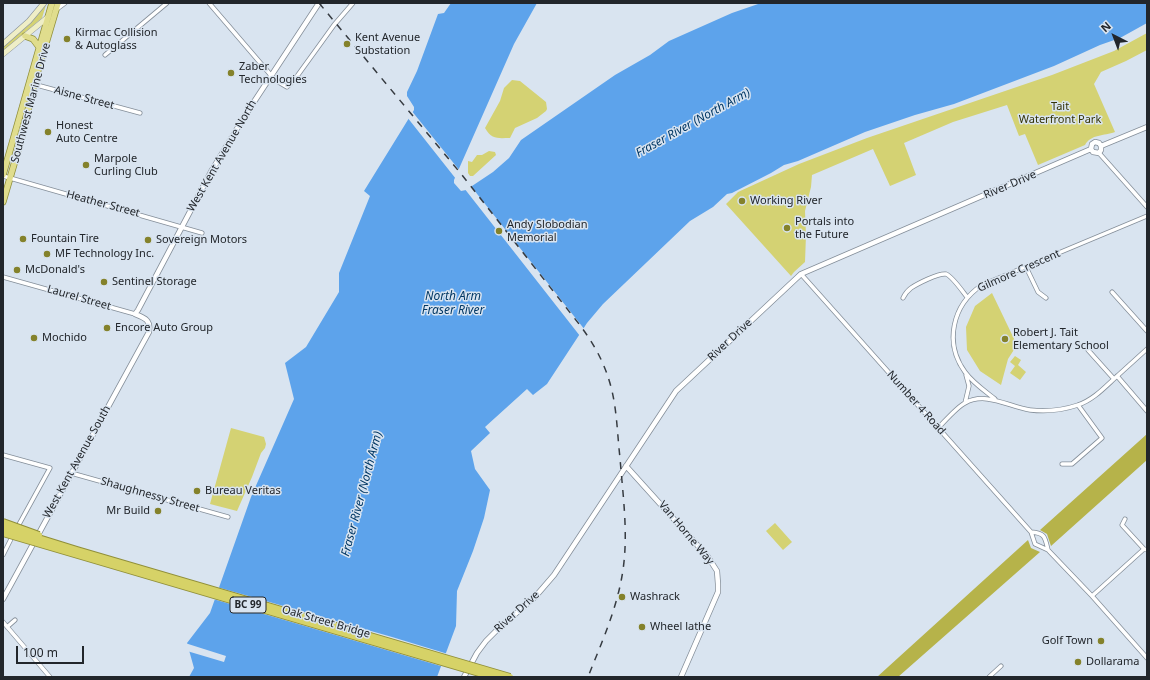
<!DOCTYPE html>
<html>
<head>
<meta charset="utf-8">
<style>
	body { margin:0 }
	#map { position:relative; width:1150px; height:680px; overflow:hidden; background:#d9e4f0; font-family:"Noto Sans",sans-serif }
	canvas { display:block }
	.frame { position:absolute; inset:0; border:4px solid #22262b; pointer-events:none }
	.north { position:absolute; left:1094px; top:16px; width:40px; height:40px; -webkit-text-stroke:3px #d9e4f0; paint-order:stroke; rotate:318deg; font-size:11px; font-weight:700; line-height:16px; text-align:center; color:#22262b }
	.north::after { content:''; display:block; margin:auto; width:14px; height:18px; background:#22262b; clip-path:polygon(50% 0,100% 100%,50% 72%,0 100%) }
	.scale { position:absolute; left:16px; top:646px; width:68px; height:18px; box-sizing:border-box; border:2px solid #22262b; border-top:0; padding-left:5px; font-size:12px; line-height:14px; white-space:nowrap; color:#22262b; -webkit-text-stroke:3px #d9e4f0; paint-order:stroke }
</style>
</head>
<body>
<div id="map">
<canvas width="1150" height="680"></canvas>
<div class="frame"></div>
<div class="north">N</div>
<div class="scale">100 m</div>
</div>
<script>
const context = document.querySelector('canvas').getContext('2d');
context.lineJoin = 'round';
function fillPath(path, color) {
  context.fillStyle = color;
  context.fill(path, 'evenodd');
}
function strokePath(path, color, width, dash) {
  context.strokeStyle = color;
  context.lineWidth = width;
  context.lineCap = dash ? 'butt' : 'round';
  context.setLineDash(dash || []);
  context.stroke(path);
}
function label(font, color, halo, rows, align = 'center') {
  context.font = font + ' "Noto Sans",sans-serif';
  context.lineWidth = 3;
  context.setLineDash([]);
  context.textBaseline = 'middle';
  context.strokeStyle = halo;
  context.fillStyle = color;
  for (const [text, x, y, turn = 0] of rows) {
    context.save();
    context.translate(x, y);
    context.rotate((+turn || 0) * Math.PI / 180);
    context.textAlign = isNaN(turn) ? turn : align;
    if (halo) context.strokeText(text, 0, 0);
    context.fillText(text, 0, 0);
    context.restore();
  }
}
fillPath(new Path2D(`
	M46 5 42 18 3 51V47L30 24Z
	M1147 33V50L1126 61 1101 72 1094 84 1115 132C1104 136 1091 134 1085 145L1038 165 1025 134 1019 136 1007 105 953 122 904 143 916 175 890 186 873 149 812 175 811 187 805 211 806 235 805 262 794 272 791 276 726 204 738 192 799 164 867 138 1052 75 1114 51Z
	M512 80 520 81 546 102 547 109 546 111 537 118 515 128 510 138C498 138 492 140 485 128L500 101 504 88Z
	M489 151 495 152 496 155 473 176H470L468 173V161L472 162 477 155H482Z
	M992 293 1017 345 1008 359 1001 385 980 371 967 350 966 327 975 306Z
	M1015 356 1021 360 1018 365 1026 372 1020 380 1010 373 1015 366 1010 362Z
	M231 428 264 437 266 444 265 448 261 453 252 477 237 511 210 504Z
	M775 523 792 542 783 550 766 531Z`), '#d4d273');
fillPath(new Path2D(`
	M1147 434V460L1051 546 1047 534 1040 530Z
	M1028 540 1031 548 1040 552 898 677H877Z`), '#b6b34a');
fillPath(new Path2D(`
	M451 3H537L514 44 454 180V183L461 191 466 190 493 172 509 158 521 140 615 75 650 55 669 41 732 13 761 3H1147V23L1120 38 1100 45 1054 66 954 104 915 115 865 132 798 161 784 165 771 173 732 193 727 194 713 207 690 221 603 304 587 323 547 384 533 395 527 389 485 427 490 433 471 451 475 469 490 490 484 518 473 551 457 591 456 626 437 677H189L194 668 187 643 210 613 251 497 294 399 285 363 306 347 339 292V273L370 196 364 191 414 110V107L407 96V92L417 71 438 14 444 13Z`), '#5da3eb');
fillPath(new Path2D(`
	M411 110 460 171 456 179 407 117Z
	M470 185 585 330 580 336 464 188Z
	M217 587 392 637 448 654 444 667 213 599Z
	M185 643 226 656 224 662 187 651Z`), '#d9e4f0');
const minor = new Path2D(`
	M209 3 275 80 287 87 295 79 334 25 353 3
	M57 9 65 3
	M105 55 167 3
	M33 84 140 113
	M1099 153 1147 207
	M3 176 202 233
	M1026 267 1038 292 1046 298
	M801 274 1031 532 1035 544 1048 550 1092 596 1147 658
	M3 277 135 314
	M1112 292 1147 331
	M903 298C905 294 907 291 911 288 917 284 938 273 946 274 952 276 963 292 967 297
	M1088 350 1114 379
	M1117 376 1147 411
	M995 399C985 391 973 383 965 372 944 343 952 305 982 285L1147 216
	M965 403 969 386 966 375
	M938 428C945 421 957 407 965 403 986 391 1009 407 1030 410 1046 412 1063 410 1078 405 1093 400 1104 388 1115 378 1126 368 1136 359 1147 349
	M3 455 50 468 17 528
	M1062 464H1072L1102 438 1078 405
	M71 473 228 517
	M1125 519 1122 525 1144 549
	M1031 532C1045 533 1045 537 1048 550
	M3 555 13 535
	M1092 596 1144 549 1147 550
	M3 622 50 677
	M7 627 15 620
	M989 677 1001 666`);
const tertiary = new Path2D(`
	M1101 146 1147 127
	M1091 149 1093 152 1099 153 1101 150V146
	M1091 149 1092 144 1095 142 1099 143 1101 146
	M626 466 708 557 717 571 718 584V592L681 677
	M3 599 149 332C151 320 145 318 135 314L138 310 212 170 246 114 319 3
	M464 677 477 653 486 641 500 627 535 597 554 575 676 391 801 274 1091 149`);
const secondary = new Path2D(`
	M3 44 29 21 44 3
	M3 54 48 17`);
const primary = new Path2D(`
	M25 36 33 39 39 47
	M3 175 52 3
	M3 202 22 137 34 84 58 3`);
strokePath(minor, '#848e99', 5);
strokePath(tertiary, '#848e99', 6);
strokePath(secondary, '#848e99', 6);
strokePath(primary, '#908f39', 7);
strokePath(minor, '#fff', 3.5);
strokePath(tertiary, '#fff', 4.5);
strokePath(secondary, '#efeec6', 5);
strokePath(primary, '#e0dd8d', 5.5);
strokePath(new Path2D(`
	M319 3 462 175 579 324C592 341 603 360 609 380 617 405 617 432 620 458 623 497 629 537 622 576 616 611 601 644 588 677`), '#363b41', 1.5, [7, 7]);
const trunkBridge = new Path2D(`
	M3 522 39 535
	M3 527 77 550 510 677
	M3 533 493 677`);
strokePath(trunkBridge, '#908f39', 8, []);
strokePath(trunkBridge, '#d6d267', 6);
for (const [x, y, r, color] of [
	[67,39,4,"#84822b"],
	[347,44,4,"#84822b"],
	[231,73,4,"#84822b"],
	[48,132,4,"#84822b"],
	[86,165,4,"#84822b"],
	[742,201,4,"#84822b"],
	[787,228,4,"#84822b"],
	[499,231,4,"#84822b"],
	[23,239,4,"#84822b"],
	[148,240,4,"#84822b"],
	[47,254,4,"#84822b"],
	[17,270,4,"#84822b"],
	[104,282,4,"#84822b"],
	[107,328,4,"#84822b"],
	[34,338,4,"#84822b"],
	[1005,339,4,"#84822b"],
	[197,491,4,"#84822b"],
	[158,511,4,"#84822b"],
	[622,597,4,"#84822b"],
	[642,627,4,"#84822b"],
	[1101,641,4,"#84822b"],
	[1078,662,4,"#84822b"]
]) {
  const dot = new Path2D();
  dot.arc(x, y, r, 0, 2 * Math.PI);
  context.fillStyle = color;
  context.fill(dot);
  strokePath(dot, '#d9e4f0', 1.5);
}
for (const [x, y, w] of [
	[248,605,36]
]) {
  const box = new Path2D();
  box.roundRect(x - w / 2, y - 8, w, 16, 3);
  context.fillStyle = '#d9e4f0';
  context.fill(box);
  strokePath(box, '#22262b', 1);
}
label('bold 10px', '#22262b', null, [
	["BC 99",248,605]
]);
label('11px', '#22262b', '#d9e4f0', [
	["Kirmac Collision",75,33],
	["& Autoglass",75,46],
	["Kent Avenue",355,38],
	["Substation",355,51],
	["Zaber",239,67],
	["Technologies",239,80],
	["Honest",56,126],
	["Auto Centre",56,139],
	["Marpole",94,159],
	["Curling Club",94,172],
	["Working River",750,201],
	["Portals into",795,222],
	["the Future",795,235],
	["Andy Slobodian",507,225],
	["Memorial",507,238],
	["Fountain Tire",31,239],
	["Sovereign Motors",156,240],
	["MF Technology Inc.",55,254],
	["McDonald's",25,270],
	["Sentinel Storage",112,282],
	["Encore Auto Group",115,328],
	["Robert J. Tait",1013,333],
	["Elementary School",1013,346],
	["Mochido",42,338],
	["Bureau Veritas",205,491],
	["Mr Build",150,511,"right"],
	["Washrack",630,597],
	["Wheel lathe",650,627],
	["Golf Town",1093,641,"right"],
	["Dollarama",1086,662]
], 'left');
label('11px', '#22262b', '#d9e4f0', [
	["Aisne Street",84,98,15],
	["Southwest Marine Drive",31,103,-75],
	["West Kent Avenue North",222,156,-60],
	["River Drive",1010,185,-23],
	["Heather Street",103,204,15],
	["Gilmore Crescent",1019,271,-24],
	["Laurel Street",79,298,16],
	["River Drive",730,340,-43],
	["Number 4 Road",916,403,48],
	["West Kent Avenue South",77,462,-61],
	["Shaughnessy Street",150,495,16],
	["Van Horne Way",686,533,50],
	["River Drive",517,612,-42],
	["Oak Street Bridge",326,622,16]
]);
label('11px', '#343305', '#d9e4f0', [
	["Tait",1060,107],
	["Waterfront Park",1060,120]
]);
label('italic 12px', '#013764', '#d9e4f0', [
	["Fraser River (North Arm)",693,123,-29],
	["North Arm",453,297],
	["Fraser River",453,311],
	["Fraser River (North Arm)",362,494,-75]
]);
</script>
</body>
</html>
